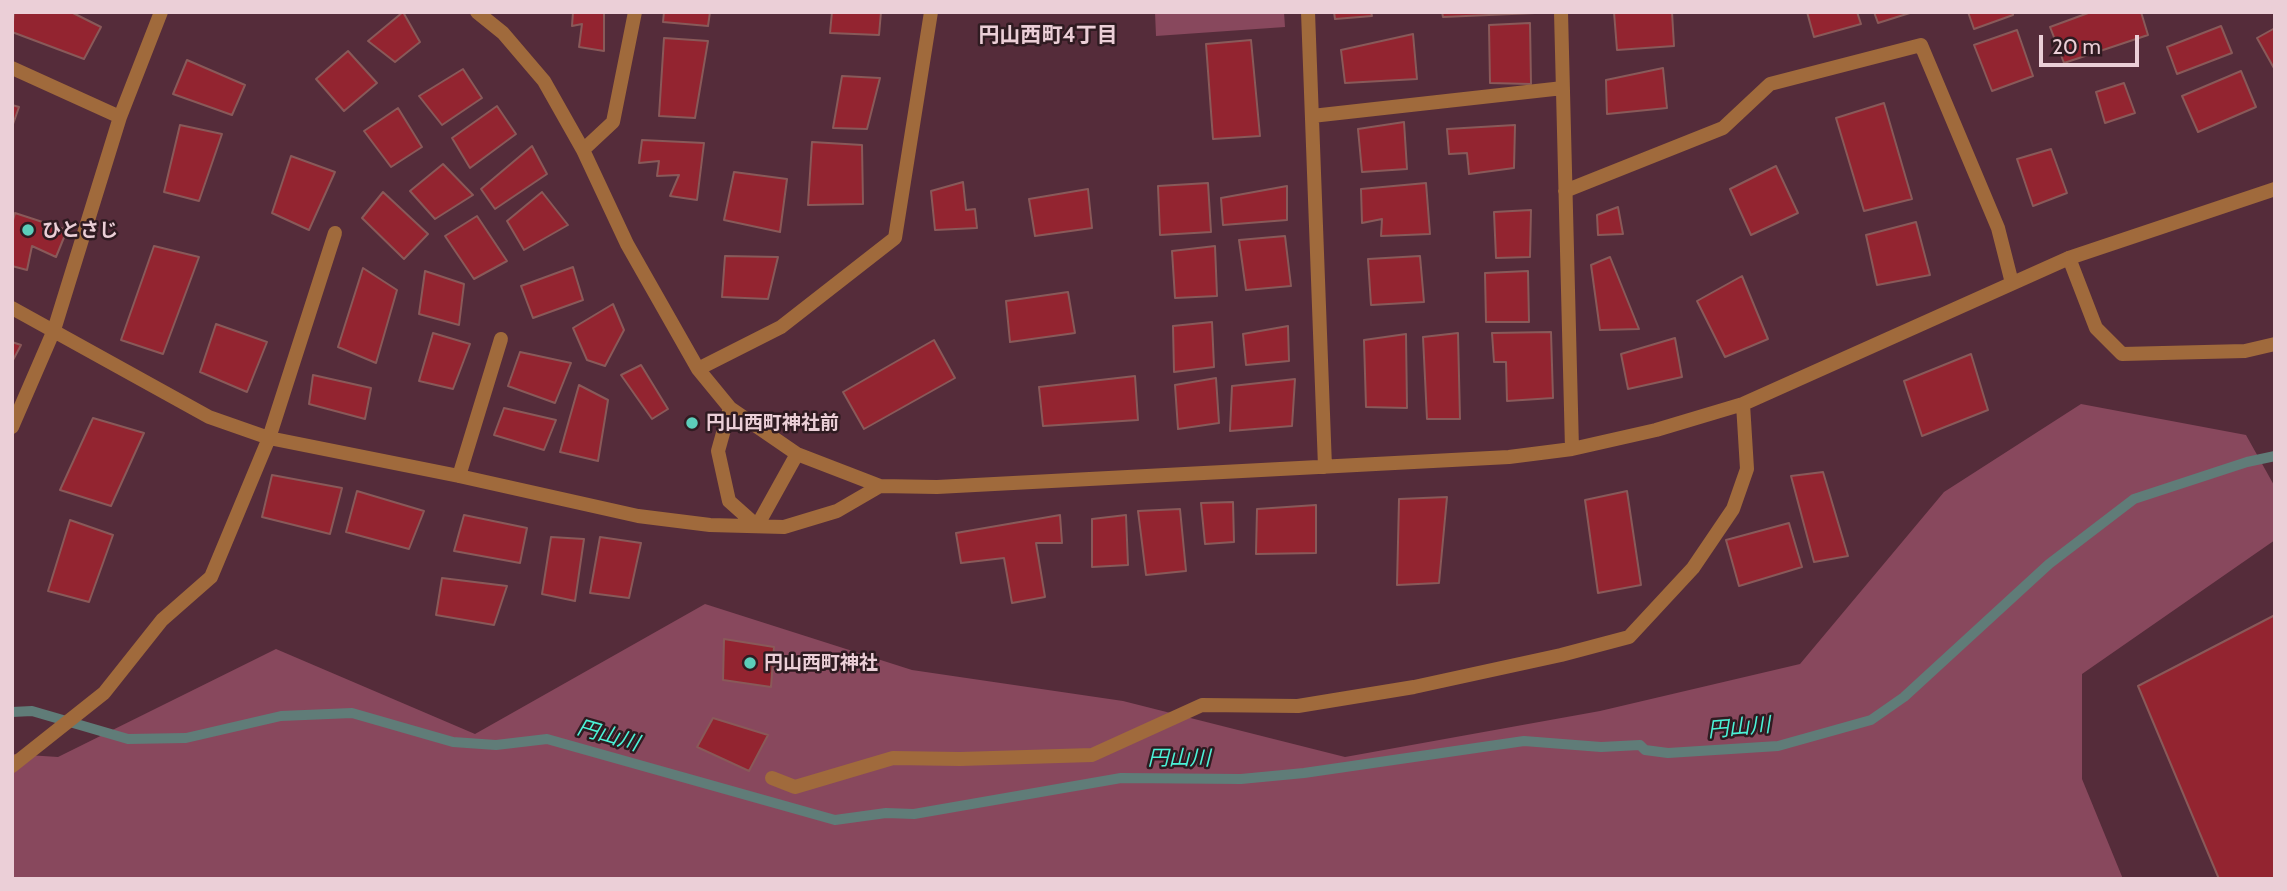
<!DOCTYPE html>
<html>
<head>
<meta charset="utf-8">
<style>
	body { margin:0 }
	#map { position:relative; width:2287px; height:891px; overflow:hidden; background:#552c3a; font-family:Cabin,sans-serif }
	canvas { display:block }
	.frame { position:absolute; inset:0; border:14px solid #ebcfd7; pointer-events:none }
	.scale { position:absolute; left:2039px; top:35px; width:100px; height:32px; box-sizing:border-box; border:4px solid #ebcfd7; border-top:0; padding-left:9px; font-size:21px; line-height:24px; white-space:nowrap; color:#ebcfd7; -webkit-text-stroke:5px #2f1b21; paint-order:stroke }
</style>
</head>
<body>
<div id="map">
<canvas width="2287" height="891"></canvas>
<div class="frame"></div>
<div class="scale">20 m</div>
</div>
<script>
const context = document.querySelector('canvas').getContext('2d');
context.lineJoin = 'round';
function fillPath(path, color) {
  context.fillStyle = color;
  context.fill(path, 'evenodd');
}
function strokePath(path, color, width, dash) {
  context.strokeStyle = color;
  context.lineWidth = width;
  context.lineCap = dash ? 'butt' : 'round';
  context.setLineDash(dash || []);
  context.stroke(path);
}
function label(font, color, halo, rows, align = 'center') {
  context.font = font + ' Cabin,"Noto Sans JP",sans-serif';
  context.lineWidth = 5;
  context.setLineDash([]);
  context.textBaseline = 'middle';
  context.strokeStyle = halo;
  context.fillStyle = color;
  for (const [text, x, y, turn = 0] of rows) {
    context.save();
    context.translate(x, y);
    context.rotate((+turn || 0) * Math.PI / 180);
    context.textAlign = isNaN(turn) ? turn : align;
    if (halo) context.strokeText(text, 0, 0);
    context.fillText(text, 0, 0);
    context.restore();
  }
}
fillPath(new Path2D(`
	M1155 12H1284L1285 27 1156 36Z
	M2081 404 2246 435 2275 487V540L2082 674V779L2123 879H12V754L58 757 276 649 475 734 705 604 912 670 1123 701 1345 757 1600 711 1800 664 1944 492Z`), '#88485d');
strokePath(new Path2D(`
	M12 712 32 711 128 739 186 738 281 716 352 713 453 742 496 745 547 739 835 820 886 813 914 814 1121 778 1241 779 1304 773 1524 741 1601 747 1640 745 1645 750 1668 753 1778 746 1871 720 1904 697 2049 564 2134 499 2247 462 2275 456`), '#607c78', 10);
const building = new Path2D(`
	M14 12H71L101 27 84 59 12 32Z
	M403 12 420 42 395 62 368 41Z
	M573 12H604V51L579 47 582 24 572 26Z
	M664 12H710L708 26 663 22Z
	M832 12H881L879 35 830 33Z
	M1334 12H1371L1372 16 1335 19Z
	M1442 12H1535V13L1443 17Z
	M1614 12H1672L1674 46 1617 50Z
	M1807 12H1857L1861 24 1814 37Z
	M1874 12H1913L1878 23Z
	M1968 12H2013V15L1974 29Z
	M2091 12H2141L2148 35 2064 63 2050 27Z
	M1530 23 1531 84 1490 83 1489 25Z
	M2221 26 2232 53 2177 74 2167 47Z
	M2275 28V70L2257 38Z
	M2017 30 2033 76 1992 91 1974 45Z
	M1413 34 1417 79 1345 83 1341 50Z
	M664 38 708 41 695 118 659 116Z
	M1251 40 1260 136 1213 139 1206 44Z
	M348 51 377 83 344 111 316 79Z
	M187 60 245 85 232 115 173 94Z
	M1663 68 1667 108 1607 114 1606 80Z
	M463 69 482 98 442 125 419 96Z
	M2241 71 2256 107 2198 132 2182 96Z
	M842 76 880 78 867 129 833 128Z
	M2124 83 2135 113 2105 123 2096 92Z
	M1884 103 1912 199 1864 211 1836 118Z
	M12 105 19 107 12 127Z
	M497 106 516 134 470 168 452 138Z
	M398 108 422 147 391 167 364 131Z
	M1404 122 1407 169 1362 172 1358 129Z
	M180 125 222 134 199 201 164 192Z
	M1515 125 1514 168 1469 174 1467 153 1449 154 1447 129Z
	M642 140 704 143 697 200 670 196 679 175 657 176 659 161 639 163Z
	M812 142 862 145 863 204 808 205Z
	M532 146 547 174 495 209 481 189Z
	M2051 149 2067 193 2033 206 2017 159Z
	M291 156 335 172 309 230 272 213Z
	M443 164 473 195 435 219 410 191Z
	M1776 166 1798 213 1751 235 1730 189Z
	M734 172 787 179 780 232 724 220Z
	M963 182 966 210 975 209 977 228 935 230 931 191Z
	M1208 183 1211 232 1160 235 1158 186Z
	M1426 183 1430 234 1381 236 1382 219 1362 223 1361 189Z
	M1287 186V220L1223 225 1221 198Z
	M1088 189 1092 228 1035 236 1029 199Z
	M383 192 428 234 404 259 362 218Z
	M542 192 568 225 524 250 507 221Z
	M1618 207 1623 234 1598 235 1597 215Z
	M1531 210 1530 257 1496 258 1494 212Z
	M15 213 67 230 56 257 32 246 27 270 12 266V224Z
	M477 216 507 261 474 279 445 236Z
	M1916 222 1930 275 1877 285 1866 235Z
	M1285 236 1291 286 1246 290 1239 240Z
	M154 246 199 257 163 354 121 340Z
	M1215 246 1217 296 1175 298 1172 251Z
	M725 256 778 257 768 299 722 297Z
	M1420 256 1424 302 1371 305 1368 259Z
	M1610 257 1639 329 1600 330 1591 265Z
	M573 267 583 300 533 318 521 286Z
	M363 268 397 290 376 363 338 347Z
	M425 271 464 284 459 325 419 314Z
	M1528 271 1529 322H1486L1485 273Z
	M1742 276 1768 339 1725 357 1697 301Z
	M1068 292 1075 333 1010 342 1006 301Z
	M613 304 624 330 605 366 587 360 573 328Z
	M1212 322 1214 367 1174 372 1173 326Z
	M216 324 267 342 247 392 200 372Z
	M1288 326 1289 361 1246 365 1243 334Z
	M1551 332 1553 398 1507 401 1506 362H1494L1492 333Z
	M433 333 470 344 453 389 419 381Z
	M1458 333 1460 419H1427L1423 337Z
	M1406 334 1407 408 1366 407 1364 340Z
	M1675 338 1682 377 1628 389 1621 354Z
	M934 340 955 378 864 429 843 392Z
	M12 342 21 345 12 362Z
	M520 352 571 363 555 403 508 386Z
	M1971 354 1988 410 1922 436 1904 381Z
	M641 365 668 409 652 419 621 375Z
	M313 375 371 388 365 419 309 404Z
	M1135 376 1138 420 1043 426 1039 387Z
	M1216 378 1219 423 1178 429 1175 385Z
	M1295 379 1292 426 1230 431 1232 386Z
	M579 385 608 400 598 461 560 452Z
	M504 408 556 420 544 450 494 435Z
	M93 418 144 433 111 506 60 490Z
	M1823 472 1848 556 1814 562 1791 476Z
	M272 475 342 488 330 534 262 517Z
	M357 491 424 511 409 549 346 532Z
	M1627 491 1641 585 1598 593 1585 500Z
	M1447 497 1439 583 1397 585 1399 499Z
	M1233 502 1234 542 1205 544 1201 503Z
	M1316 505V553L1256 554 1257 509Z
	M1180 509 1186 571 1146 575 1138 511Z
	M464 515 527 528 520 563 454 551Z
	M1060 515 1062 543H1036L1045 597 1012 603 1004 558 961 563 956 533Z
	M1126 515 1128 565 1092 567V519Z
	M70 520 113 535 89 602 48 591Z
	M1789 523 1802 567 1739 586 1726 540Z
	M551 537 584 539 575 601 542 594Z
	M600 537 641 543 629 598 590 593Z
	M442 578 507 586 494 625 436 615Z
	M2275 615V879H2219L2138 686Z
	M724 639 774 647 771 687 723 680Z
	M713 718 768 735 749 771 697 747Z`);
fillPath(building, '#932430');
strokePath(building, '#895959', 2);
strokePath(new Path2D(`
	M2069 258 2096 328 2122 354 2245 351 2275 344`), '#a06a3c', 14);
strokePath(new Path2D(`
	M477 12 503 33 544 81 583 150 627 244 698 369 730 408 797 454 880 486 937 487 1509 457 1572 449 1656 430 1743 404 2069 258 2275 189
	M1308 12 1325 467
	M1561 12 1572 449
	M12 68 120 117
	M1312 116 1563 88
	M583 150 613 122 635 12
	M1565 191 1723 128 1770 84 1921 45 1998 228 2012 283
	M12 308 209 417 269 438 459 476 638 516 710 525 784 527 837 511 880 486
	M698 369 781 327 895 238 931 12
	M730 408 718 451 729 501 757 526
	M12 427 54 330 120 117 161 12
	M459 476 501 339
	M757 526 797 454
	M12 766 104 693 162 620 211 577 269 438 335 233
	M772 778 795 787 893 758 960 759 1092 755 1202 705 1298 706 1414 687 1561 655 1629 637 1693 568 1733 509 1747 469 1743 404`), '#a06a3c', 14);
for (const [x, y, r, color] of [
	[28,230,7,"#5cceba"],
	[692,423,7,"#5cceba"],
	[750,663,7,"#5cceba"]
]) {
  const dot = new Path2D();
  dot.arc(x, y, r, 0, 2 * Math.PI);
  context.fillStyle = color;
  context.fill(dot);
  strokePath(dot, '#2f1b21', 2.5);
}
label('bold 19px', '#ebcfd7', '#2f1b21', [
	["ひとさじ",42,230],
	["円山西町神社前",706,423],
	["円山西町神社",764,663]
], 'left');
label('bold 21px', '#ebcfd7', '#2f1b21', [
	["円山西町4丁目",1048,36]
]);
label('italic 21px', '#4bf3d8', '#2f1b21', [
	["円山川",1739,728,-5],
	["円山川",608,736,16],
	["円山川",1179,759]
]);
</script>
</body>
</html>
